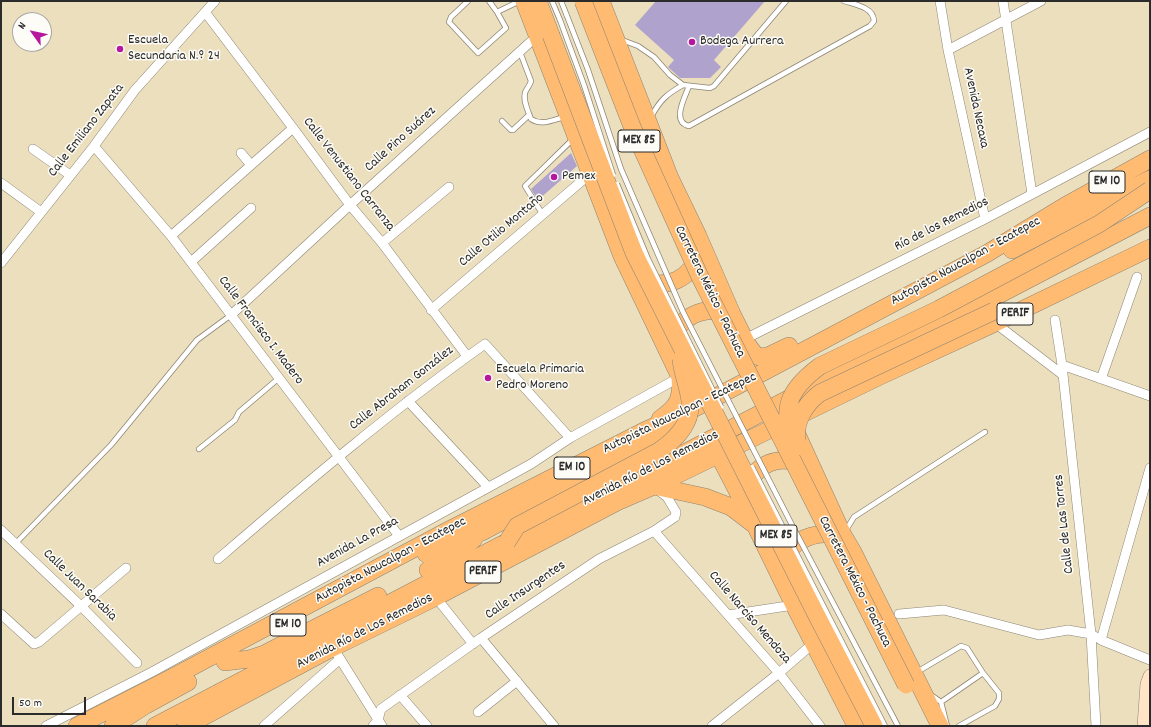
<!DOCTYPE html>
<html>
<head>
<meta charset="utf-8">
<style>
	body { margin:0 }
	#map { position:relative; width:1151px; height:727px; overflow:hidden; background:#ecdfbe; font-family:Dekko,sans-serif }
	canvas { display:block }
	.frame { position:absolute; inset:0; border:2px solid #2b2b2b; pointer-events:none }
	.north { position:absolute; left:12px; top:12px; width:40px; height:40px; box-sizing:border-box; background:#fdfcf7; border:1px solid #a9a8a5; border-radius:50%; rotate:303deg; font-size:11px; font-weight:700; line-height:16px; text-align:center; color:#2b2b2b }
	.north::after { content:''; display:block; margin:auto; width:14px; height:18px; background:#b5179e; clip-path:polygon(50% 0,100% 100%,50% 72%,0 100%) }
	.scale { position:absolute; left:12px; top:697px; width:74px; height:18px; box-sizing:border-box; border:2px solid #2b2b2b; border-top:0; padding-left:5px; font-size:12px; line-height:14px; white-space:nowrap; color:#2b2b2b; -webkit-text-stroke:3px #fdfcf7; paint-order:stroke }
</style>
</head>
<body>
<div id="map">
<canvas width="1151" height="727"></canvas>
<div class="frame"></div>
<div class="north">N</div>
<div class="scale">50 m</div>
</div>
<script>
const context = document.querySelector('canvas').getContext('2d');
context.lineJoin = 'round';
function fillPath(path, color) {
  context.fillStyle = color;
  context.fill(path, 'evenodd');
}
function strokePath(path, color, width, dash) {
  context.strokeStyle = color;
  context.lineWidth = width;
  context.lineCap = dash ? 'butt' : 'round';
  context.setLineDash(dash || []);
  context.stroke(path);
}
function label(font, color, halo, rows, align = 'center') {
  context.font = font + ' Dekko,sans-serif';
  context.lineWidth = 3;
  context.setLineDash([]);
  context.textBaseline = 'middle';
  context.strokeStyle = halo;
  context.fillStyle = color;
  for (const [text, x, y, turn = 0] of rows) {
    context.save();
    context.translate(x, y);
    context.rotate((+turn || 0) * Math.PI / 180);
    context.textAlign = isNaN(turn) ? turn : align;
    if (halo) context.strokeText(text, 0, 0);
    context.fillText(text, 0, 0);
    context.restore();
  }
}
fillPath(new Path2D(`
	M656 1H765L714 60 721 67 710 78H680L668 67 674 60 635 25Z
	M571 153 577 166 538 200 531 189Z`), '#afa3cd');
const lane = new Path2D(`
	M468 1 451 17 449 22 478 53 506 28 497 12 489 1
	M552 1 560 20
	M561 1 567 16
	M497 12 520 1
	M622 40 638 46 654 57 670 75 683 85 710 88 714 86 786 1
	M520 52 531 81C530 86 526 89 525 93 523 101 528 111 531 119 541 126 553 120 564 117
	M689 86C685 97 671 122 689 126L870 26 874 21C873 7 856 5 844 1
	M651 117C660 100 667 94 683 85
	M502 121 511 130H513L529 115
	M543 215 525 186 526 185 573 139
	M199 449 235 420 239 412 279 378
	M846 530 854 517 985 432
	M15 544 111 445 197 340 231 315
	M917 672 961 646 967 648 983 673 941 702
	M931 695 941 702 947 726
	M959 726 995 706 999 699V693L983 673`);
const street = new Path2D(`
	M940 1 948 50 985 219
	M1003 1 1032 194
	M205 12 293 128 350 205 382 243 467 356
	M948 50 1041 1
	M94 146 171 236 399 536
	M33 149 70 175
	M241 153 251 165
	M1 183 41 212
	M171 236 293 128
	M382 243 449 187
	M191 262 251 208
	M1 263 94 146 135 90 215 1
	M431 310 590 174
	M231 315 350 205 537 36
	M1055 320 1062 365 1091 634 1096 726
	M995 323 1063 375
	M745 339 985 219 1150 132
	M1062 365 1150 396
	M1101 379 1137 277
	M408 401 488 487
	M1 530 81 606 137 663
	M654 531 779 673 820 726
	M218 559C305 484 392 410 485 344L570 438
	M434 595 473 644
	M1 614 34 644 39 642 126 568
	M899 614 944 610 1039 635 1068 630 1091 634 1101 640 1150 660
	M728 615 794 605
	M481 638 554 726
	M1101 640 1150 468
	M337 654 382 726
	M400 695 427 726
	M478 712 517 681
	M46 726 152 672 531 464 570 438 680 377
	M264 726 340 659
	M373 726 378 720 381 709 481 638 599 559 654 531 675 517 676 512 667 497 658 490
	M712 726 779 673 809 647`);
const secondary = new Path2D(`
	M1144 726 1147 684 1150 676`);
const highway = new Path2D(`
	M524 1 622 256 680 377C682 399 678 406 660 419
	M538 1 551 35
	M601 1 670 178 698 236 732 314 747 344 756 356 762 357 768 356 789 346
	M1012 250 1150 179
	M642 280C667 290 692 279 699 252
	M669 343C679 316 704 305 730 313
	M795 430 843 535 853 552 940 726
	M713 444 756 527 794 605 856 726
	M654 486 705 497 731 507 752 523
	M746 491C754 463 780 453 805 466
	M426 554 461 539 482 532 672 430
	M782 563C791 537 818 531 843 535
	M428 570 451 557 474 539
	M225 662 249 659 264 654 378 596
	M77 726 171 678 447 531 644 431 693 409 773 367 986 254 1065 206 1150 159
	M113 726 146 705 188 682
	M155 726 545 522 642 475 842 371 939 326 1150 216
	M186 726 332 648 436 597 617 502 654 486 878 377 995 323 1150 248`);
strokePath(lane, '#8c8574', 6);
strokePath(street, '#8c8574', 10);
strokePath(secondary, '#8c8574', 14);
strokePath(highway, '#8c8574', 18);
strokePath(lane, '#fff', 4.5);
strokePath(street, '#fff', 9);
strokePath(secondary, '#ffe4c6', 13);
strokePath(highway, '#ffbb71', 17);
const laneBridge = new Path2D(`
	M567 16 588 70 621 169 683 312 792 525 898 726
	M560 20 584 85 613 175
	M617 184 648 259 721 407
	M752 467 885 726`);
const highwayBridge = new Path2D(`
	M583 1 633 129 701 279 906 685
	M551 35 634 253 817 616 874 726
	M797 441C794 422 805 404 820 393L994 311
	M797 447C778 410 789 389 820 366L939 309 1099 224 1150 190
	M507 542 517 526 659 451C678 438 695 420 689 395 687 383 682 372 681 359`);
strokePath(laneBridge, '#8c8574', 6, []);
strokePath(highwayBridge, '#8c8574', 18, []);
strokePath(laneBridge, '#fff', 4.5);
strokePath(highwayBridge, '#ffbb71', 17);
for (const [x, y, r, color] of [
	[692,42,4,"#b5179e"],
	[120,49,4,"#b5179e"],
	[554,177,4,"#b5179e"],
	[488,378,4,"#b5179e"]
]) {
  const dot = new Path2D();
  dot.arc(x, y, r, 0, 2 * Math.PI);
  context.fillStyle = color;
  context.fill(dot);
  strokePath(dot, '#fdfcf7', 1.5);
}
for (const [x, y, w] of [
	[639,141,42],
	[1107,182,36],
	[1015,314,36],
	[572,468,36],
	[776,536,42],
	[483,572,36],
	[288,625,36]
]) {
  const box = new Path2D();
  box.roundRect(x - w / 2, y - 11, w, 22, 3);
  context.fillStyle = '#fdfcf7';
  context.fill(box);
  strokePath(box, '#2b2b2b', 1);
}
label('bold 13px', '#2b2b2b', null, [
	["MEX 85",639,141],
	["EM 10",1107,182],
	["PERIF",1015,314],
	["EM 10",572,468],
	["MEX 85",776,536],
	["PERIF",483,572],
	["EM 10",288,625]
]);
label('14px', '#2b2b2b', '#fdfcf7', [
	["Escuela",128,41],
	["Secundaria N.º 24",128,57],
	["Bodega Aurrera",700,42],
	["Pemex",562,177],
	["Escuela Primaria",496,370],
	["Pedro Moreno",496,386]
], 'left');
label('14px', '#2b2b2b', '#fdfcf7', [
	["Avenida Necaxa",975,108,78],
	["Calle Emiliano Zapata",87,131,-52],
	["Calle Pino Suárez",401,140,-42],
	["Calle Venustiano Carranza",348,175,52],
	["Río de los Remedios",942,225,-27],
	["Calle Otilio Montaño",502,231,-40],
	["Autopista Naucalpan - Ecatepec",966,262,-29],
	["Carretera México - Pachuca",709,292,64],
	["Calle Francisco I. Madero",260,331,53],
	["Calle Abraham González",402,389,-38],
	["Autopista Naucalpan - Ecatepec",680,414,-26],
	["Avenida Río de Los Remedios",651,469,-27],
	["Calle de Las Torres",1065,524,-96],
	["Avenida La Presa",358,543,-29],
	["Autopista Naucalpan - Ecatepec",391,561,-28],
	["Carretera México - Pachuca",854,582,63],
	["Calle Juan Sarabia",79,586,44],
	["Calle Insurgentes",526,591,-34],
	["Calle Narciso Mendoza",749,618,49],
	["Avenida Río de Los Remedios",365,632,-27]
]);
</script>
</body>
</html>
